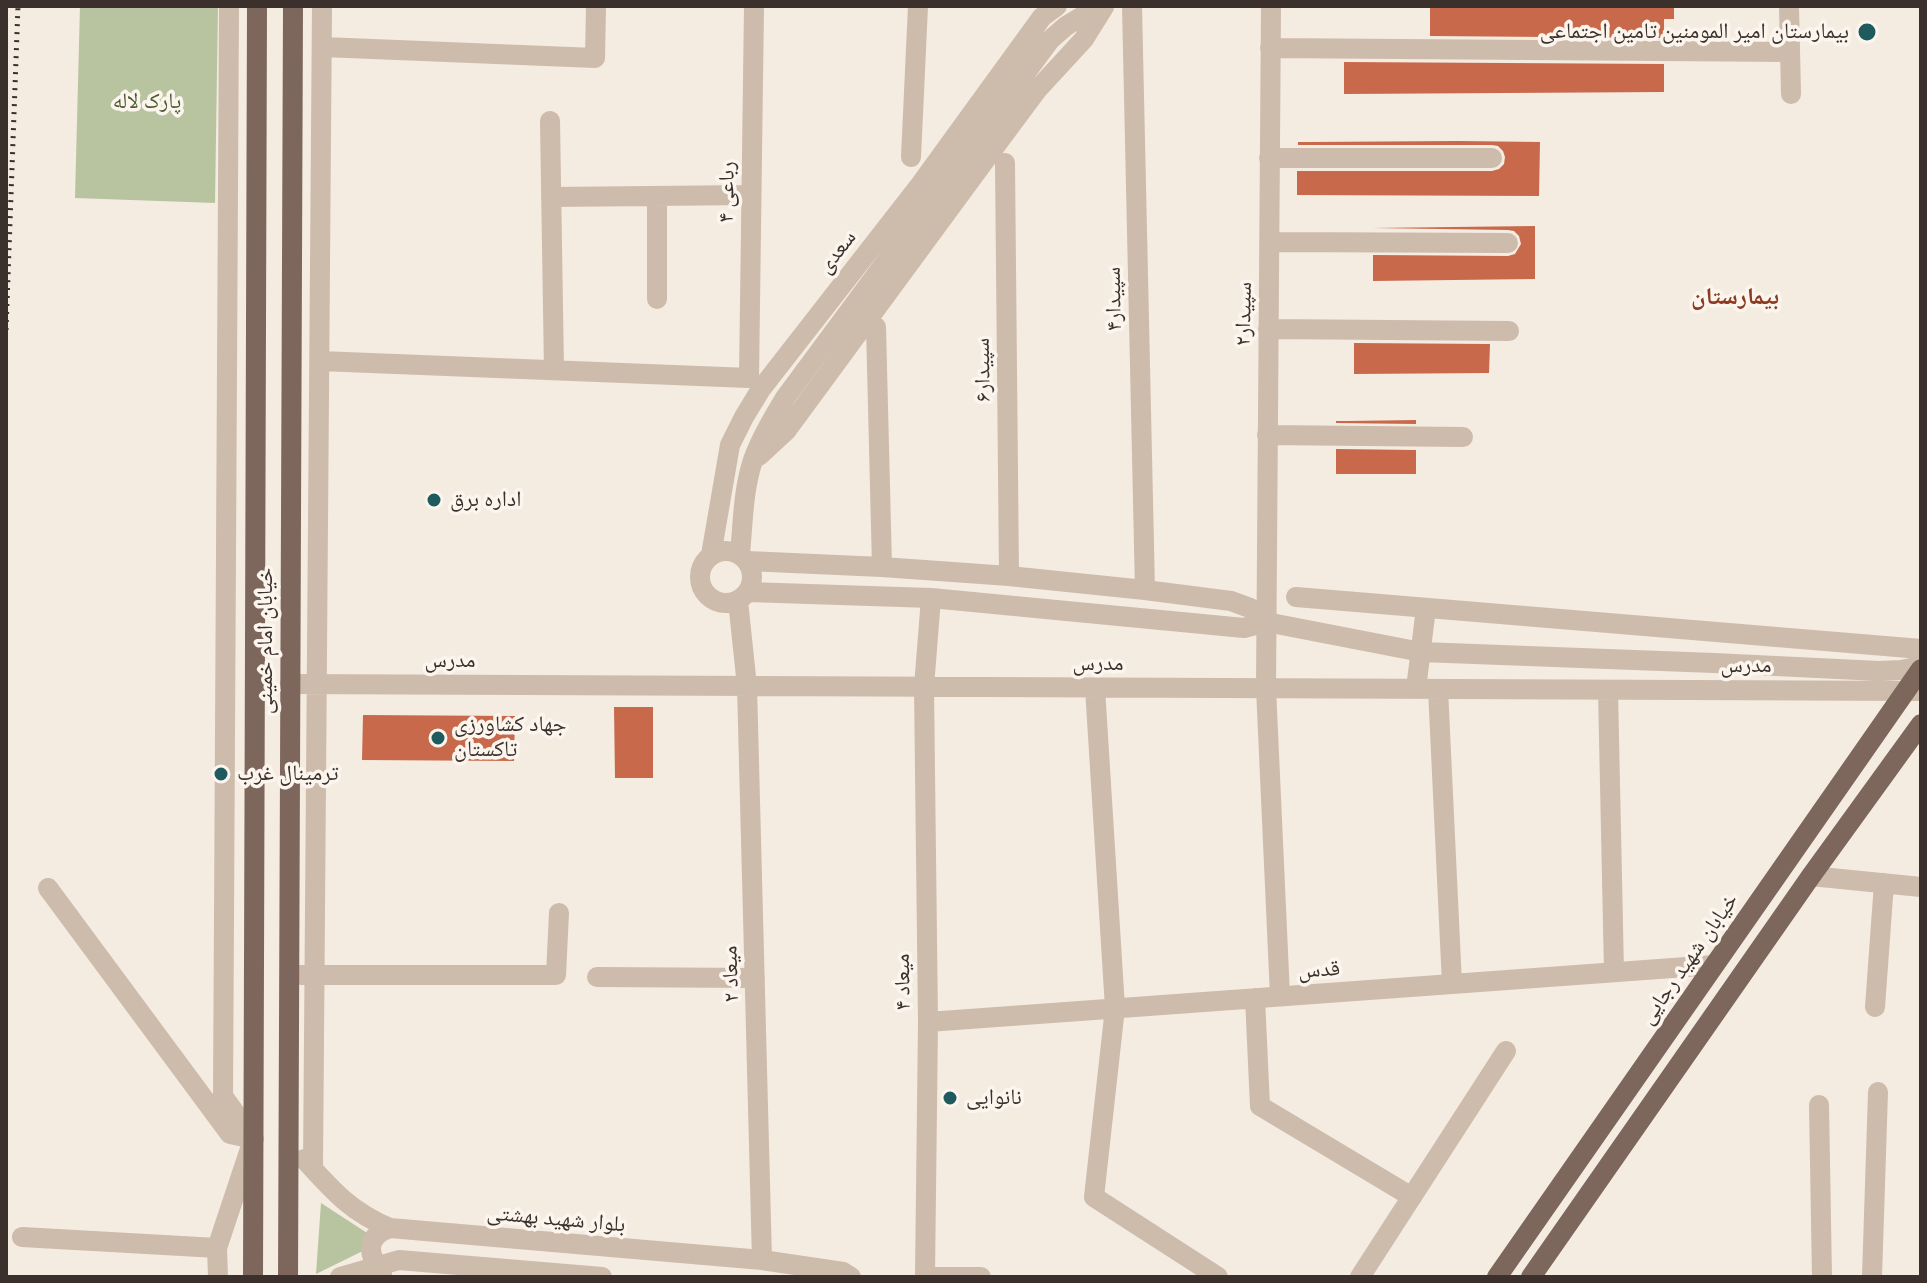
<!DOCTYPE html>
<html>
<head>
<meta charset="utf-8">
<style>
	body { margin:0 }
	#map { position:relative; width:1927px; height:1283px; overflow:hidden; background:#f4ebe1; font-family:"IBM Plex Sans",sans-serif }
	canvas { display:block }
	.frame { position:absolute; inset:0; border:8px solid #3b302b; pointer-events:none }
</style>
</head>
<body>
<div id="map">
<canvas width="1927" height="1283"></canvas>
<div class="frame"></div>
</div>
<script>
const context = document.querySelector('canvas').getContext('2d');
context.lineJoin = 'round';
function fillPath(path, color) {
  context.fillStyle = color;
  context.fill(path, 'evenodd');
}
function strokePath(path, color, width, dash) {
  context.strokeStyle = color;
  context.lineWidth = width;
  context.lineCap = dash ? 'butt' : 'round';
  context.setLineDash(dash || []);
  context.stroke(path);
}
function label(font, color, halo, rows, align = 'center') {
  context.font = font + ' "IBM Plex Sans","Noto Naskh Arabic",sans-serif';
  context.lineWidth = 7;
  context.setLineDash([]);
  context.textBaseline = 'middle';
  context.strokeStyle = halo;
  context.fillStyle = color;
  for (const [text, x, y, turn = 0] of rows) {
    context.save();
    context.translate(x, y);
    context.rotate((+turn || 0) * Math.PI / 180);
    context.textAlign = isNaN(turn) ? turn : align;
    if (halo) context.strokeText(text, 0, 0);
    context.fillText(text, 0, 0);
    context.restore();
  }
}
fillPath(new Path2D(`
	M80 6H218L215 203 75 198Z
	M321 1203 381 1242 316 1274Z`), '#b8c4a0');
fillPath(new Path2D(`
	M1430 6H1674V19H1664V38L1430 36Z
	M1344 62 1664 64V92L1344 94Z
	M1458 141 1540 142 1539 196 1297 195V171H1492L1499 169 1504 164 1505 157 1503 151 1498 146 1492 145H1298V142H1311Z
	M1535 226V279L1373 281V255L1508 256 1515 254 1521 244 1519 236 1514 231 1508 230 1373 228Z
	M1354 343 1490 344 1489 373 1354 374Z
	M1416 420V424L1336 423V421H1349Z
	M1336 449 1416 450V474H1336Z
	M614 707H653V778H615Z
	M363 715 515 716 514 761 362 760Z`), '#c8694b');
strokePath(new Path2D(`
	M229 6 223 1096 254 1139
	M1132 6 1145 590
	M1271 6 1266 688 1280 996
	M1789 6 1791 94
	M323 47 595 58 596 6
	M1270 48 1790 52
	M550 121 554 370
	M911 157 918 6
	M1269 158H1492
	M1005 163 1009 576
	M551 197 751 195
	M1269 242 1508 243
	M657 299V196
	M876 327 882 567
	M1268 329 1509 331
	M320 361 749 378 754 6
	M1267 435 1463 437
	M759 456 786 431 1005 133 1037 90 1084 39 1104 7
	M700 577a26 26 0 1 1 52 0a26 26 0 1 1-52 0Z
	M740 554C743 523 743 490 753 460 761 438 773 418 785 398L1050 40 1066 26 1099 6
	M711 555 730 445 744 417 761 389 920 185 1042 17 1057 6
	M747 561 882 567 1009 576 1145 590 1231 601 1250 608 1266 622
	M748 592 931 598 1244 628 1266 622 1421 652 1714 663 1879 671 1901 670 1921 666
	M1296 597 1921 649
	M931 598 924 687 928 1022 925 1277H981
	M738 601 747 686 762 1260
	M290 684 1921 691
	M1095 688 1115 1008 1094 1197 1218 1277
	M1416 689 1426 608
	M1438 689 1452 984
	M1608 690 1614 972
	M1811 876 1921 887
	M48 888 230 1134 254 1139
	M301 975H556L559 913
	M597 977 755 978
	M1255 998 1260 1106 1412 1197
	M1875 1007 1884 883
	M928 1022 1714 965
	M1819 1105 1822 1277
	M304 1159C332 1190 351 1212 390 1228L762 1260 843 1272 851 1277
	M313 1168 322 6
	M22 1237 217 1248
	M382 1274C368 1255 364 1237 390 1228
	M218 1277 217 1248 251 1146
	M340 1277 399 1260 602 1277
	M1360 1277 1506 1051
	M1872 1277 1878 1092`), '#cdbbac', 20);
strokePath(new Path2D(`
	M253 1277 257 6
	M288 1277 293 6
	M1497 1277 1921 669
	M1531 1277 1811 876 1921 724`), '#7d675c', 20);
strokePath(new Path2D(`
	M6 330 18 6`), '#3b302b', 5, [2, 6]);
for (const [x, y, r, color] of [
	[1867,32,10,"#1f5a5e"],
	[434,500,8,"#1f5a5e"],
	[438,738,8,"#1f5a5e"],
	[221,774,8,"#1f5a5e"],
	[950,1098,8,"#1f5a5e"]
]) {
  const dot = new Path2D();
  dot.arc(x, y, r, 0, 2 * Math.PI);
  context.fillStyle = color;
  context.fill(dot);
  strokePath(dot, '#fbf5ee', 3);
}
label('22px', '#3b302b', '#fbf5ee', [
	["بیمارستان امیر المومنین تامین اجتماعی",1849,32,"right"],
	["اداره برق",450,500],
	["جهاد کشاورزی",454,725],
	["تاکستان",454,750],
	["ترمینال غرب",237,774],
	["نانوایی",966,1098]
], 'left');
label('22px', '#4a5a2e', '#fbf5ee', [
	["پارک لاله",147,102]
]);
label('22px', '#3b302b', '#fbf5ee', [
	["رباعی ۴",727,192,-89],
	["سعدی",837,252,-52],
	["سپیدار۴",1114,299,-91],
	["سپیدار۲",1244,314,-89],
	["سپیدار۶",983,370,-91],
	["خیابان امام خمینی",266,641,-90],
	["مدرس",450,661],
	["مدرس",1098,664],
	["مدرس",1746,666],
	["خیابان شهید رجایی",1689,959,-55],
	["قدس",1319,970,-4],
	["میعاد ۲",731,974,-92],
	["میعاد ۴",903,982,-91],
	["بلوار شهید بهشتی",556,1219,5]
]);
label('bold 24px', '#8c3b22', '#fbf5ee', [
	["بیمارستان",1735,297]
]);
</script>
</body>
</html>
